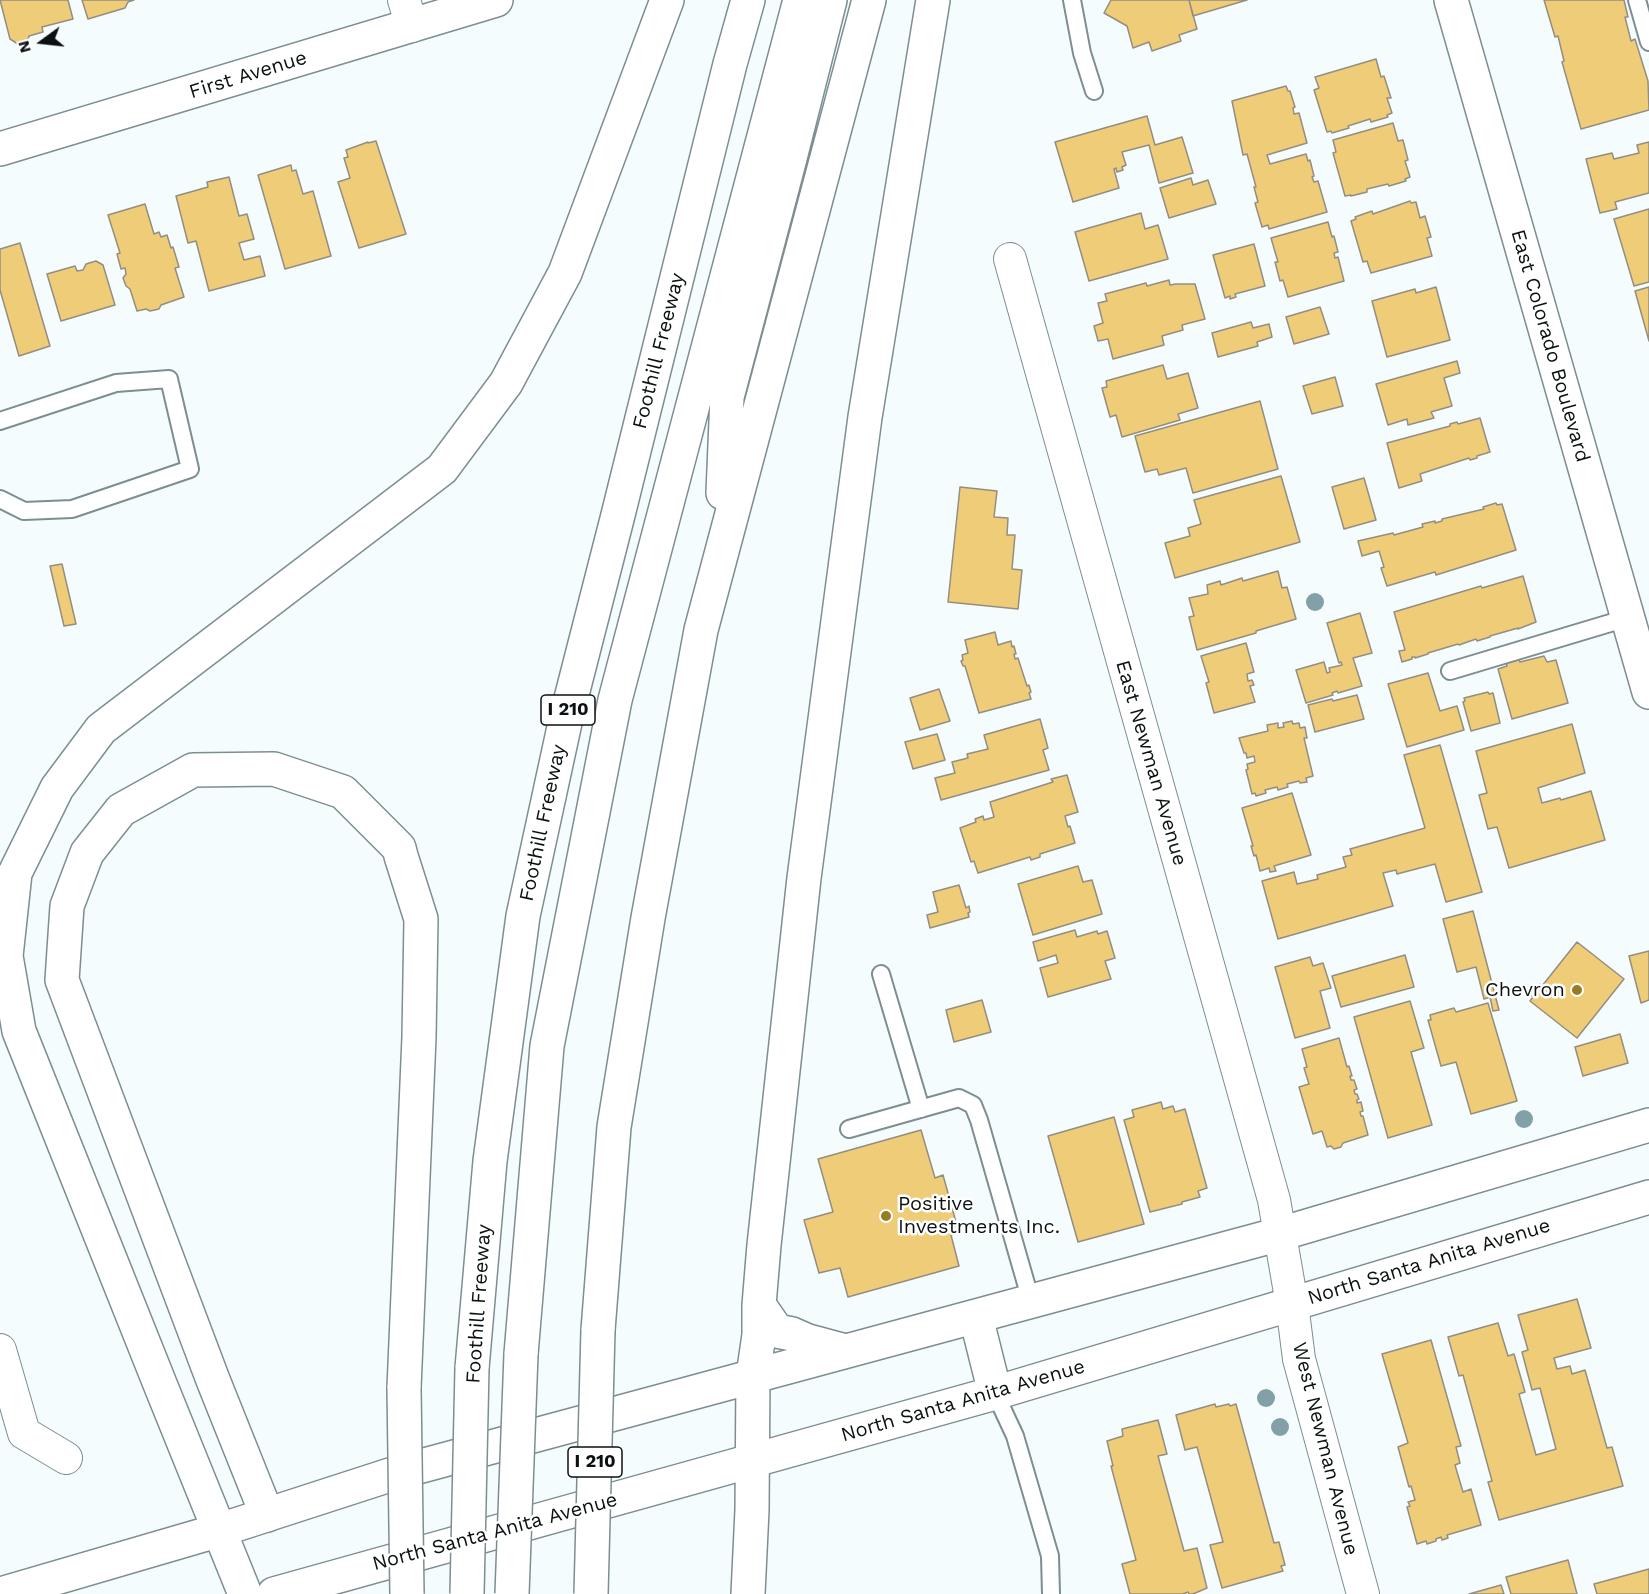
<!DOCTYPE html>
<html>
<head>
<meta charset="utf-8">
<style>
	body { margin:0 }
	#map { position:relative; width:1649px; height:1594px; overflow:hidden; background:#f5fcfe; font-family:"Work Sans",sans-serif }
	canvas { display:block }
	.north { position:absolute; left:12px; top:12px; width:60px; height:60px; -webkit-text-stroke:4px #fff; paint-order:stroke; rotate:255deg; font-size:16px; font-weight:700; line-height:24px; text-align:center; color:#0b1113 }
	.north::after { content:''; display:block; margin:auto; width:21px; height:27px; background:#0b1113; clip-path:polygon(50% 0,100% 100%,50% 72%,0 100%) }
</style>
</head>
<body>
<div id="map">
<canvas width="1649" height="1594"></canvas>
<div class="north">N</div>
</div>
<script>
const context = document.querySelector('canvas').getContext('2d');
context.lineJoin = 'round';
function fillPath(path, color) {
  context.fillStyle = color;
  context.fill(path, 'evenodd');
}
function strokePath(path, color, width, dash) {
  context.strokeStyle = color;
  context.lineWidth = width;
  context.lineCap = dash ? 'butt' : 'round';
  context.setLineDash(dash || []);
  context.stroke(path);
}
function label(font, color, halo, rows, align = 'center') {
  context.font = font + ' "Work Sans",sans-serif';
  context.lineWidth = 5;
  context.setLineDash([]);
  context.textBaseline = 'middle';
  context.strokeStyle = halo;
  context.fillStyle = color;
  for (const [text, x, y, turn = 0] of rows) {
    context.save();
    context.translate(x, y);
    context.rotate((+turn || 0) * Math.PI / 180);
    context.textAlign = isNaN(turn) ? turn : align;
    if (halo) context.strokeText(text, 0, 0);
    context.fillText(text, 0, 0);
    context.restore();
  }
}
const building = new Path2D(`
	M0 0H68L73 19 42 27 43 32 29 36 28 40 18 44 10 39Z
	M82 0H134L128 2 125 8 88 19Z
	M1111 0H1189L1197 29 1179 35 1181 41 1152 51 1149 42 1133 48 1127 26 1104 13Z
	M1189 0H1247L1193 16Z
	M1544 0H1624L1628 17H1625L1631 41 1635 39 1648 81 1649 110 1581 129 1562 62 1564 61 1558 36 1555 37Z
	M1376 59 1381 77 1384 76 1391 98H1387L1392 113 1387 115 1388 117 1371 122 1370 119 1348 126 1349 128 1332 133 1331 131 1327 132 1314 90 1319 88 1315 77Z
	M1286 86 1288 91H1290L1295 107 1293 108 1294 114 1299 113 1307 143 1267 155 1270 164 1306 154 1308 161 1310 160 1314 176 1312 177 1314 182 1318 181 1327 212 1269 229 1268 225 1262 227 1255 203 1258 202 1254 187H1256L1247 154 1243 155 1232 101Z
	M1147 116 1155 145 1182 137 1193 173 1159 183 1149 145 1122 152 1126 165 1122 167 1123 170 1117 172 1116 168 1114 169 1119 188 1073 202 1055 142Z
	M1393 123 1398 141 1403 140 1408 160 1405 161 1410 177 1405 179 1406 181 1389 186 1388 184 1367 189V192L1351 196V195L1345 196 1333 153 1336 152 1333 140Z
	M376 141 406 234 359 248 338 182 350 178 344 158 348 157 346 150 368 142V143Z
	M1649 142V193L1615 202 1617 209 1600 213 1586 159 1612 153 1614 159 1639 153 1637 145Z
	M291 165 292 171 296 170 303 194 313 191 331 256 285 269 258 175Z
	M229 177 239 216 247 214 254 239 239 243 244 260 260 256 265 276 209 291 196 241 188 243 176 196 208 187 207 182Z
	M1191 178 1193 185 1208 180 1216 204 1169 218 1160 188Z
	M1410 201 1411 203 1416 202 1420 218 1425 216 1431 237 1427 238 1432 256 1371 273 1367 261 1363 262 1351 221 1356 219 1355 217 1372 211 1373 214Z
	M145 204 154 234 159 232 161 237 167 235 171 248 173 247 179 267 175 268 184 297 161 305 159 309 150 311 146 309 137 311 130 289 126 286 123 278 126 274 125 268 121 269 117 254 120 253 108 215Z
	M1649 209V282L1634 286 1614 219Z
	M1141 213 1145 229 1158 225 1168 259 1089 281 1075 232Z
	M1328 222 1332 237 1334 236 1338 252 1334 253 1335 258 1338 257 1344 281 1288 297 1283 280 1280 281 1275 262H1278L1271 238Z
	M20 243 50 346 19 356 0 290V249Z
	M1254 244 1265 286 1235 294 1236 297 1230 299V296L1225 298 1213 255Z
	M96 261 103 265 115 305 61 321 47 274 75 266 77 271 83 270 86 264Z
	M1169 280 1170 285 1176 284H1195L1205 319 1182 325 1183 330 1162 336 1164 345 1113 359 1108 339 1098 341 1094 326 1103 323 1098 303 1107 301 1105 294 1146 283 1147 286Z
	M1436 287 1450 340 1387 357 1372 301 1415 289 1416 293Z
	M1649 287V341L1635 291Z
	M1320 307 1329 334 1294 344 1286 317Z
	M1251 322 1253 328 1269 324 1272 337 1257 342 1258 346 1218 357 1212 333Z
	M1457 361 1460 373 1444 378 1452 406 1431 412 1434 418 1408 425 1407 419 1388 425 1376 384Z
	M1163 365 1167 379 1188 373 1198 408 1178 414 1180 420 1122 437 1116 415 1110 417 1102 388 1107 387 1106 381Z
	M1335 377 1343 406 1312 414 1303 386Z
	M1260 401 1278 469 1193 493 1186 468 1159 475 1157 469 1145 472 1135 436Z
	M1480 418 1490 452 1477 456V458L1470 460 1469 458 1420 474 1422 481 1399 488 1387 443 1450 426V424L1457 422 1458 424Z
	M1281 476 1300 542 1175 578 1165 543 1190 536 1188 528 1201 524 1194 500Z
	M1364 478 1376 520 1344 529 1332 487Z
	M960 487 997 491 994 517 1008 518 1007 535H1015L1012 569 1022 570 1018 609 948 602Z
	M1496 503 1497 505 1502 504 1516 550 1436 575 1435 572 1387 586 1381 568 1384 567 1379 551 1362 556 1358 541 1393 533 1394 535 1423 527 1422 524 1435 521V523L1442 521V519L1484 509 1483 507Z
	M62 564 76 624 64 626 50 566Z
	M1278 571 1282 588 1287 587 1296 619 1256 631V633L1197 650 1189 617 1194 616 1189 598 1208 594 1207 585 1220 581 1221 585 1242 578 1243 581Z
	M1523 576 1536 622 1518 629V628L1490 636V637L1477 641 1476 639 1459 645 1458 644 1428 653V654L1415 658V657H1412V659L1402 662 1399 651 1405 650 1394 612 1481 586 1482 588Z
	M1360 613 1372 653 1353 658 1362 686 1338 693 1337 691 1332 693 1333 695 1306 703 1296 670 1324 662 1327 673 1330 672 1329 668 1342 665 1341 662 1339 663 1327 623Z
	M995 632 998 645 1011 641 1012 647 1014 646 1016 654H1014L1015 659 1018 658 1027 686 1029 685 1031 692 1029 693 1031 699 979 713 965 666H963L961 661 963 660 962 655 968 653 965 640Z
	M1246 643 1254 672 1247 674 1248 681 1252 680 1254 685 1250 686 1255 702 1214 713 1206 683 1209 682 1201 656Z
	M1544 656 1547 662 1556 660 1568 703 1512 719 1498 669 1507 666 1506 662 1519 659 1520 662Z
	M1428 673 1440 711 1457 706 1464 730 1407 747 1388 684Z
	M939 689 950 721 920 730 910 698Z
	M1488 692 1489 694 1493 693 1500 723 1471 731 1463 702 1465 701 1464 698Z
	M1357 695 1364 719 1315 732 1308 705 1332 699 1333 701Z
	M1040 719 1048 748 1043 750 1049 770 941 800 935 778 955 773 952 762 968 758 967 754 988 749 984 735Z
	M1292 721 1293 724 1299 723 1300 728 1305 727 1307 738H1304L1313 776 1306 778 1307 782 1300 783 1299 781 1287 784 1288 787 1278 790 1277 787 1265 790 1266 793 1256 796 1255 793 1252 794 1246 770 1248 769 1247 764 1255 762 1254 756 1247 758 1246 753H1244L1239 738 1268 731 1267 725 1278 723V728L1284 727 1283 723Z
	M1572 724 1585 773 1538 788 1542 803 1560 798 1561 800 1591 791 1605 840 1509 868 1497 827 1488 829 1479 795 1487 793 1476 751Z
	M937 734 945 760 913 769 905 742Z
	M1440 745 1482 892 1446 902 1435 864 1397 874 1396 870 1383 873 1393 906 1278 939 1262 881 1294 872 1297 884 1318 879 1317 875 1346 867 1343 857 1352 855 1350 849 1425 828 1404 755Z
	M1067 775 1078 812 1065 816 1068 827 1070 826 1075 843 1040 854V857L1031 860 1030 857 978 873 974 861 971 862 960 828 976 822 975 819 983 816 984 820 994 817 990 802 1053 782 1051 779Z
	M1292 793 1311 855 1274 866 1276 871 1270 872 1269 868 1260 871 1256 855 1254 856 1251 846H1253L1242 808Z
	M1078 866 1083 882 1092 880 1102 914 1033 935 1018 884Z
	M959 885 966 908 969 906 970 912 968 913 969 917 930 928 927 915 938 912 933 892Z
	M1473 911 1499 1010 1493 1011 1490 997 1484 999 1476 967 1457 972 1443 919Z
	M1075 930 1077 937 1097 931 1098 934 1107 931 1115 958 1105 961 1111 979 1048 997 1040 968 1058 963 1056 955 1038 961 1033 942Z
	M1577 942 1624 979 1577 1038 1530 1001 1533 997 1531 995 1540 984 1542 986Z
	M1649 951V1000L1641 1003 1629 956Z
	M1405 955 1414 987 1341 1007 1332 976Z
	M1310 957 1313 966 1323 963 1331 988 1320 991 1330 1028 1295 1038 1275 967Z
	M982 1000 991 1032 954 1042 946 1010Z
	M1410 1001 1424 1048 1411 1052 1432 1125 1388 1138 1354 1017Z
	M1488 1003 1517 1101 1471 1114 1456 1062 1441 1066 1428 1020H1431L1430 1015 1454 1008 1456 1012Z
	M1620 1034 1628 1063 1583 1076 1575 1047Z
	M1339 1038 1347 1067 1349 1066 1352 1076H1350L1351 1080H1354L1357 1089 1354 1090 1355 1094H1357L1359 1099 1357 1100V1103L1361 1102 1363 1111 1360 1112 1361 1116H1363L1368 1135 1343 1143 1341 1147 1334 1149 1331 1146 1327 1147 1322 1131 1313 1134 1299 1087 1309 1084 1304 1068 1307 1067 1302 1049Z
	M1161 1102 1163 1109 1173 1106 1175 1112 1185 1109 1207 1188 1198 1191 1200 1197 1182 1202V1204L1150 1212 1124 1120 1134 1117 1132 1110Z
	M1114 1117 1144 1224 1078 1242 1048 1136Z
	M921 1130 935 1178 943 1175 959 1233 951 1235 959 1266 848 1297 840 1268 819 1273 804 1220 833 1212 818 1159Z
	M1577 1299 1591 1348 1554 1358 1557 1369 1570 1366 1572 1374 1585 1370 1607 1448 1612 1447 1623 1486 1499 1520 1488 1482 1492 1481 1463 1375 1459 1376 1448 1337 1498 1323 1508 1356 1514 1354 1525 1392 1519 1394 1536 1455 1556 1449 1540 1388 1532 1390 1522 1352 1528 1350 1518 1315Z
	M1431 1340 1461 1446 1456 1447 1460 1463 1455 1465 1463 1492 1471 1489 1481 1525 1447 1535 1448 1538 1442 1540 1441 1537 1436 1539V1541L1427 1544 1426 1541 1417 1544 1407 1507 1410 1506 1408 1502 1415 1500 1411 1486 1409 1487 1398 1447 1408 1443 1382 1354Z
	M1215 1404 1216 1407 1229 1404 1230 1406 1236 1404 1274 1543 1279 1542 1285 1565 1281 1566 1283 1571 1222 1588 1210 1545 1223 1542 1197 1447 1185 1450 1176 1415Z
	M1158 1420 1167 1454 1158 1456 1184 1551 1197 1548 1207 1588 1193 1594H1189L1188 1592 1183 1594H1130L1122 1564 1136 1560 1111 1466H1113L1107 1441 1123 1436 1122 1429Z
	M1568 1560 1577 1594H1511L1506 1577Z
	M1649 1569V1594H1597L1594 1584Z
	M1501 1585 1504 1594H1469Z`);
fillPath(building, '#efcd78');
strokePath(building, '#938e81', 1.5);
const service = new Path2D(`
	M1072 0 1082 53 1094 91
	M1637 0 1649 42
	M0 421 116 383 169 379 190 469 72 509 24 511 0 499
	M1450 671 1627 618
	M881 974 921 1109
	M849 1129 959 1098 973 1105 979 1120 1031 1301
	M995 1393 1015 1436 1050 1556 1051 1594`);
const minor = new Path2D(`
	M404 0 412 26
	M1010 259 1274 1200 1292 1304 1299 1359 1363 1594
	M0 1350 24 1433 66 1458`);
const tertiary = new Path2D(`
	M1451 0 1649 692
	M0 149 496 0`);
const primary = new Path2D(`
	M976 1317 995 1393
	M1 1594 220 1530 399 1472 1280 1234 1649 1125
	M274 1594 995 1393 1649 1197`);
const motorway = new Path2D(`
	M723 493 727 397 789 162 830 0
	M759 1305 777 1331 792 1334 808 1341 845 1351
	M598 1330 614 1127 648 918 701 630 869 0
	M521 1354 547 1046 615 700 800 0
	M472 1368 490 1161 523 916 566 718 618 515 730 64 748 0
	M267 1515 213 1380 62 980 67 906 87 853 121 810 193 770 274 769 343 792 399 848 401 856 421 919 419 1037 404 1388
	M245 1594 160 1384 19 1031 6 956 15 873 57 788 101 729 442 469 506 383 565 273 667 0
	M748 1594 752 1510 753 1376 759 1335V1305L764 1245 804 878 865 417 933 0`);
strokePath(service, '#7d8e91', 20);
strokePath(minor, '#7d8e91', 34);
strokePath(tertiary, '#7d8e91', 36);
strokePath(primary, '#7d8e91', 36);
strokePath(motorway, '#7d8e91', 36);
strokePath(service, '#fff', 16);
strokePath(minor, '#fff', 32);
strokePath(tertiary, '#fff', 33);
strokePath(primary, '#fff', 33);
strokePath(motorway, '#fff', 33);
const motorwayBridge = new Path2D(`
	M404 1388 407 1594
	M467 1594 472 1368
	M512 1594 521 1354
	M591 1594 598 1330`);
strokePath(motorwayBridge, '#7d8e91', 36, []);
strokePath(motorwayBridge, '#fff', 33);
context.fillStyle = '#82a0a7';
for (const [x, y] of [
	[1315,602],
	[1524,1119],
	[1266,1398],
	[1280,1427]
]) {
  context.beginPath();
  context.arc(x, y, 9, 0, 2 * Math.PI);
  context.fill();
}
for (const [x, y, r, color] of [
	[1577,990,6,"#9a7b25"],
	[886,1216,6,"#9a7b25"]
]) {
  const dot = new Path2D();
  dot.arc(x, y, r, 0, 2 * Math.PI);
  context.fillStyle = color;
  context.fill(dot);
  strokePath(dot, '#fff', 2);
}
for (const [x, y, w] of [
	[568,710,54],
	[595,1462,54]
]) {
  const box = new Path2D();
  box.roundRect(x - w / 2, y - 15, w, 30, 4.5);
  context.fillStyle = '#fff';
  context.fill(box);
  strokePath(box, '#0b1113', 1.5);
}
label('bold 18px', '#0b1113', null, [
	["I 210",568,710],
	["I 210",595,1462]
]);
label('20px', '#0b1113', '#fff', [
	["First Avenue",248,75,-17],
	["East Colorado Boulevard",1550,346,74],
	["Foothill Freeway",659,351,-76],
	["East Newman Avenue",1151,763,74],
	["Foothill Freeway",543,823,-78],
	["North Santa Anita Avenue",1429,1262,-17],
	["Foothill Freeway",479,1304,-86],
	["North Santa Anita Avenue",963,1401,-16],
	["West Newman Avenue",1325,1449,76],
	["North Santa Anita Avenue",495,1532,-15]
]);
label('20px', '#0b1113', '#fff', [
	["Chevron",1565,990],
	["Positive",898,1204,"left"],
	["Investments Inc.",898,1227,"left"]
], 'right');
</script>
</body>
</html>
